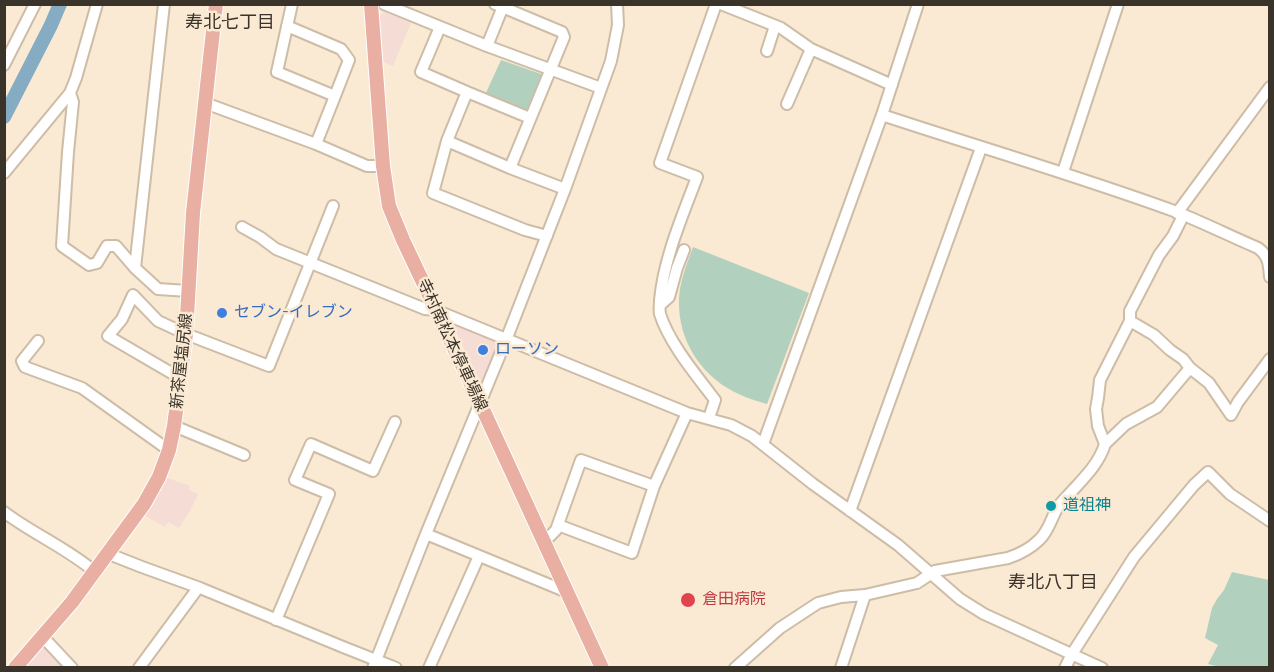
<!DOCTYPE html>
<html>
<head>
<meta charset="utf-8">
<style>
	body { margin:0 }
	#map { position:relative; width:1274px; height:672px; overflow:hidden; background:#fae9d3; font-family:Manrope,sans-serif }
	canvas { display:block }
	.frame { position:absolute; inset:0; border:6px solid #39332a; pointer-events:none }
</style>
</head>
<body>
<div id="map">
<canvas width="1274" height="672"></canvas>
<div class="frame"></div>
</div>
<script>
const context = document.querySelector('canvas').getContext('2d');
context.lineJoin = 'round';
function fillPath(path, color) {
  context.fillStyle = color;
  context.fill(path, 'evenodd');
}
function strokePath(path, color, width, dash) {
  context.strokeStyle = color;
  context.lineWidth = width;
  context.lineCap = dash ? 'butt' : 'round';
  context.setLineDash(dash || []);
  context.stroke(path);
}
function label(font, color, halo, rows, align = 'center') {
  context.font = font + ' Manrope,"Noto Sans JP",sans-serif';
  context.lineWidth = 5;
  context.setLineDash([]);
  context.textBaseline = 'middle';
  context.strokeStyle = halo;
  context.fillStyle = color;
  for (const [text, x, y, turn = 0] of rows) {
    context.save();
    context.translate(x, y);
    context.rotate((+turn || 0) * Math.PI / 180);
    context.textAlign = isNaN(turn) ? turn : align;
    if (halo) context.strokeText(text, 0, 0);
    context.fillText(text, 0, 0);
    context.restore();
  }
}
fillPath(new Path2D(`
	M384 12 411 23 393 66 379 60 383 59 379 17Z
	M448 320 501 342 479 391 447 324Z
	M167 478 190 486 189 490 198 494 191 509 179 528 168 522 165 527 144 515Z
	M47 643 68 668H24Z`), '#f5dcd4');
fillPath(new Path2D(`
	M501 60 541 74 543 79 530 110 526 111 485 95Z
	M693 247 809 293 767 404C758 401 749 399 741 395 703 379 678 342 679 301 679 283 687 264 693 247Z
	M1232 572 1269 580V667H1220L1208 664 1218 645 1205 638 1212 608 1217 599 1224 590Z`), '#b2d0be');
strokePath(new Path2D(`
	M4 117 51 25 60 4`), '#86acc3', 14);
const minor = new Path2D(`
	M292 4 277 72 335 96 316 144
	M384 4 487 46 601 88
	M721 4 781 28 811 49 892 85
	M287 26 341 49 349 60 335 96
	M440 27 421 72 467 92 447 141 433 193 525 230 547 236
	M487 46 504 4
	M767 51 775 26
	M4 65 35 4
	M467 92 530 118
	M70 93 73 102 68 152 62 246 89 265 97 263 107 246H116L135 268 158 289 188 291
	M205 103 316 144 367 166H383
	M787 104 811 49
	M882 115C979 147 1078 176 1174 211 1202 222 1230 236 1258 248 1269 256 1269 265 1270 277
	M447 141 510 168 564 37 562 32 495 4
	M510 168 565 189
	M1063 172 1118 4
	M4 173 70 93 76 78 97 4
	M1177 213 1270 87
	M242 227 260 237 276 249 425 309 435 310 687 413 731 425 752 436 813 484 898 545 960 599 984 614 1102 668
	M135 268 164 4
	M660 305 669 297 677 268 684 250
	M1130 321 1154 335 1170 350 1183 359 1190 368 1209 383 1231 415 1238 402 1270 359
	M38 341 22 361 25 367 82 388 163 446 169 448
	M180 378 108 336 122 319 133 295 158 321 186 334 269 366 333 206
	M709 418 715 400C697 376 669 343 660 314 659 310 660 305 660 300 664 258 682 217 697 177L660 163 716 4
	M174 426 244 455
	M763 444 882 115 918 4
	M1105 444 1126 424 1157 407 1190 368
	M850 511 981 148
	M4 512C33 534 67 548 95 572
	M558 525 632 553 654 486 687 413
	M426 534 567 592
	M544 542 556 530 581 460 654 486
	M109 554 142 567 200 588 343 647 396 668
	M276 620 329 494 295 480 311 444 373 471 395 422
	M43 637 72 668
	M139 668 198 588
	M373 668 426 534 506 340 565 189 611 61 618 25 617 4
	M429 668 479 556
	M735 668 780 628 818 603 841 597 865 595 917 583 935 571 1008 558C1020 554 1030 549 1039 540 1049 531 1051 518 1058 507 1062 501 1068 496 1073 490 1086 476 1099 463 1105 444L1098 426 1096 409 1098 398 1100 380 1130 321V311L1159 255 1173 236 1183 216
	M841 668 865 595
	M1065 668 1072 654 1134 557 1194 485 1208 472 1230 494 1270 521`);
const major = new Path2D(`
	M371 4 383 166 389 206 403 240 480 403 602 668
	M15 668 72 602 144 504 159 477 169 450 174 426 186 334 193 213 216 4`);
strokePath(minor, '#cdbda7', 14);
strokePath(major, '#fff', 16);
strokePath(minor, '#fff', 10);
strokePath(major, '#e9afa3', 14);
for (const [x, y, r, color] of [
	[222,313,6,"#3f7fe0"],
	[483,350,6,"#3f7fe0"],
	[1051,506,6,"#0f9aa8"],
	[688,600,8,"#e0444e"]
]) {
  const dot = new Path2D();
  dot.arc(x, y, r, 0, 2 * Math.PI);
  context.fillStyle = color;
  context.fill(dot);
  strokePath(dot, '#fae9d3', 2);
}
label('16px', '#366cbe', '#fae9d3', [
	["セブン-イレブン",234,313],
	["ローソン",495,350]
], 'left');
label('16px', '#39332a', '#fae9d3', [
	["寺村南松本停車場線",452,345,65],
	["新茶屋塩尻線",182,361,-84]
]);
label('16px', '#0d838f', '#fae9d3', [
	["道祖神",1063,506]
], 'left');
label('16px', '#be3a42', '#fae9d3', [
	["倉田病院",702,600]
], 'left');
label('18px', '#39332a', '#fae9d3', [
	["寿北七丁目",230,23],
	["寿北八丁目",1053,583]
]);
</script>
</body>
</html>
